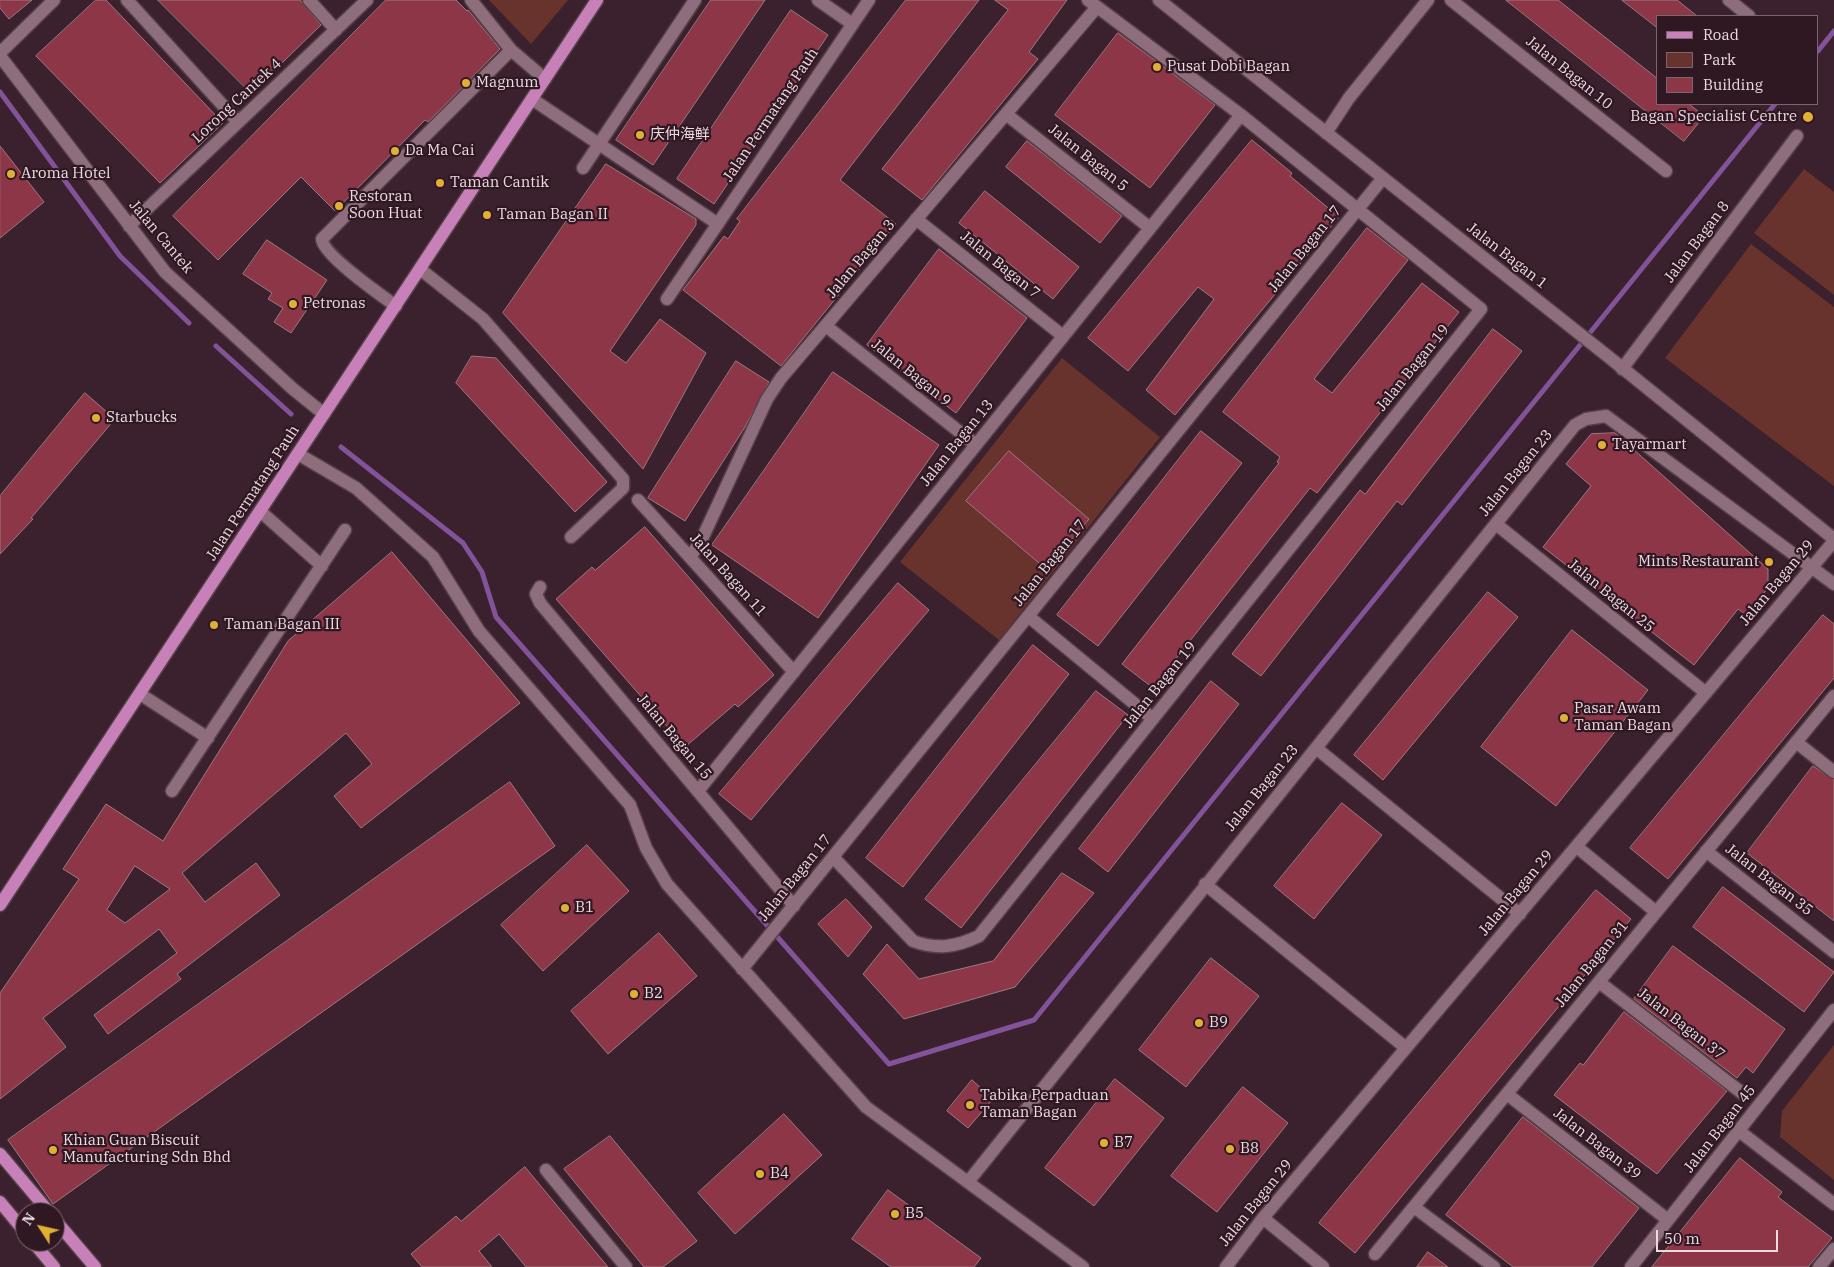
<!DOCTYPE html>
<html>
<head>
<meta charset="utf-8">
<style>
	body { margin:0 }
	#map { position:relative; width:1834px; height:1267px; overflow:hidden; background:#3b212d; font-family:"IBM Plex Serif",serif }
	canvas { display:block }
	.legend { position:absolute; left:1656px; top:15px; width:162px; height:90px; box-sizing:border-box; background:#301823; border:1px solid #7b666f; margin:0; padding:6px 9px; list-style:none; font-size:15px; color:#ecdae1 }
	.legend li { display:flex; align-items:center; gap:10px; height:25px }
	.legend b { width:25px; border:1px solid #7b666f }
	.north { position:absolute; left:15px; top:1202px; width:50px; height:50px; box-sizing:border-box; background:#301823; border:1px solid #7b666f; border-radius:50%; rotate:305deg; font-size:14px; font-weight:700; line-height:20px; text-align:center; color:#ecdae1 }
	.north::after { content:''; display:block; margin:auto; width:18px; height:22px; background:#e0b034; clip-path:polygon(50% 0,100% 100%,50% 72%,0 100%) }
	.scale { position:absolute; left:1656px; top:1230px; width:122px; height:22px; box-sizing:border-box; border:2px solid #ecdae1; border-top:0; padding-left:6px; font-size:15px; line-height:18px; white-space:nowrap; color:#ecdae1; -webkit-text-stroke:4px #301823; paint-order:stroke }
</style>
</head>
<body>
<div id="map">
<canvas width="1834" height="1267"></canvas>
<ul class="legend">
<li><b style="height:6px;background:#c881b8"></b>Road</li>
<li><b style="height:14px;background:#68332c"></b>Park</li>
<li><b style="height:14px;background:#8c3648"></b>Building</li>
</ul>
<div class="north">N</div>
<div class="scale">50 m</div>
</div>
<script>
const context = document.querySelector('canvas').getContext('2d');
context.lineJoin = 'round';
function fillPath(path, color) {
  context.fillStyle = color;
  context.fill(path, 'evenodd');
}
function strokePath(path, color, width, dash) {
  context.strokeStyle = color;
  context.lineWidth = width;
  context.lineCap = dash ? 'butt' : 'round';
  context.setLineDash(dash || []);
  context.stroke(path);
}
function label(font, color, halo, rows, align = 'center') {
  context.font = font + ' "IBM Plex Serif","Noto Sans SC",serif';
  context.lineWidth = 4.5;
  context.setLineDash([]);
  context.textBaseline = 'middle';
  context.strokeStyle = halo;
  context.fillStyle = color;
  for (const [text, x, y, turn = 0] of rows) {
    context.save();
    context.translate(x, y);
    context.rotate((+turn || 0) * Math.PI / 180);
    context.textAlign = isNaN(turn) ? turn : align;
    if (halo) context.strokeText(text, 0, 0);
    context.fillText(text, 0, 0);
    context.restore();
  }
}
fillPath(new Path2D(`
	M489 0H568L531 44Z
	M1804 169 1834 192V295L1754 233Z
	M1751 244 1834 307V486L1665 358Z
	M1062 358 1160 437 999 640 900 562Z
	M1834 1045V1180L1780 1137 1782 1111Z`), '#68332c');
strokePath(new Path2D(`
	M1818 51 1834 31
	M0 92 120 256 189 323
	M216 346 291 414
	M341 447 463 543 482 572 496 617 889 1064 1034 1020 1775 104`), '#825399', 5);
const building = new Path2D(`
	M0 0H32L9 19 0 8Z
	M96 0H106L223 123 160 183 36 56Z
	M158 0H300L321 25 251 93Z
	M386 0H456L467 11 468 10 500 49 428 122 425 120 335 211 301 177 218 260 173 216Z
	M711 0H765L653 165 616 140Z
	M906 0H979L840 180 896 224 781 366 683 290 724 236 728 239 740 221 737 219Z
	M995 0H1067L1029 52 1038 59 922 200 882 169 1008 10Z
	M1506 0H1558L1658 79V104H1689L1704 116 1684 141Z
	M1622 0H1677L1697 16H1658V28Z
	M791 10 828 35 714 204 677 179Z
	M1118 33 1215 105 1150 188 1055 115Z
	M1252 140 1292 173 1290 176 1339 217 1175 415 1146 390 1214 299 1198 287 1128 371 1088 338Z
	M1027 141 1122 216 1100 243 1006 167Z
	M0 146 44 202 0 238Z
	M606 164 696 219V225L610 351 626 363 660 319 706 353 643 469 503 313Z
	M985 191 1079 267 1053 299 959 223Z
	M1367 228 1408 260 1314 379 1332 393 1422 283 1459 312 1317 493 1310 488 1153 688 1122 664 1279 463 1277 462 1280 457 1223 412Z
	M267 240 327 280 291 333 274 322 283 308 268 299 272 293 243 274Z
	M939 249 1027 318 956 413 867 345Z
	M1493 329 1522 351 1402 505 1397 501 1261 676 1232 654 1360 490 1365 494Z
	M472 356 496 358 607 482 575 512 456 383Z
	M736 361 769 382 745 427 685 521 648 498Z
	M833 372 939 445 818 618 712 545Z
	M85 393 115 419 31 518 33 519 0 554V496Z
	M1201 431 1242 463 1098 646 1057 615Z
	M1615 433 1768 569V588L1746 615 1738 609 1694 665 1543 547 1591 486 1566 464 1591 434Z
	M1009 451 1089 519 1046 569 966 501Z
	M645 527 774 675 738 707 735 704 685 747 556 599 592 567 595 570Z
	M392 552 520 703 361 828 334 796 372 764 346 733 182 873 205 902 256 863 280 895 177 974 181 979 108 1034 94 1015 177 953 159 929 43 1018 66 1047 0 1099V993L79 879 63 869 106 804 163 841 288 641ZM135 866 170 889 125 923 107 910Z
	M898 583 929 610 751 820 719 794Z
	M1488 592 1518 617 1383 780 1354 755Z
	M1823 615 1834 624V678L1668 879 1630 848Z
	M1572 630 1648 690 1556 806 1481 747Z
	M1033 645 1069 674 903 887 866 858Z
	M1211 681 1239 704 1108 872 1079 849Z
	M1096 691 1128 715 961 928 925 899Z
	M1813 766 1834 780V921L1747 853Z
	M510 782 555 846 53 1204 8 1140Z
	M1342 803 1382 835 1314 919 1274 886Z
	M587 845 629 891 543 971 501 925Z
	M1062 873 1094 893 1015 987 904 1019 863 974 887 944 919 979 993 961Z
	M1723 887 1834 972 1804 1012 1693 927Z
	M1596 890 1631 919 1355 1253 1319 1223Z
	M846 899 872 927 848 957 818 924Z
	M659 933 697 976 608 1054 571 1011Z
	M1673 946 1785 1029 1753 1073 1746 1067 1737 1078 1634 999Z
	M1211 958 1259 996 1186 1087 1139 1050Z
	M1624 1012 1727 1091 1657 1174 1554 1095 1580 1063 1583 1065Z
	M1115 1079 1164 1118 1094 1206 1045 1168Z
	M972 1080 993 1099 968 1128 947 1111Z
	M1243 1087 1288 1123 1217 1212 1171 1176Z
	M784 1114 822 1155 735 1234 698 1193Z
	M1523 1117 1639 1208 1592 1267H1513L1446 1215Z
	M610 1136 697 1241 663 1267H644L564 1169Z
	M1740 1158 1782 1192 1778 1197 1832 1238 1808 1267H1652Z
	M525 1167 608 1267H526L499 1234 479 1251 492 1267H422L411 1254 456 1216 461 1221Z
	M888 1190 981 1258 974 1267H891L852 1239Z
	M1428 1252 1448 1267H1417Z`);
fillPath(building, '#8c3648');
strokePath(building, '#9c7a7e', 1);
const minor = new Path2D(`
	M127 0 238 122
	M309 0 336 30
	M471 0 511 50 545 79
	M818 0 851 23
	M1451 0 1666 171
	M1729 0 1749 16
	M0 53 54 0
	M0 56 165 272 293 389 324 414
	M532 99 718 224
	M1006 114 1150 228
	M1326 133 1349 98 1428 0
	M583 168 695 0
	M916 219 1063 336
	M129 226 367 0
	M420 269 483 319 623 479V488L571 537
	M667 299 869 0
	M396 306C382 296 322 254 322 239L511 50
	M826 326 976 445
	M1622 369 1797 136
	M298 454 356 488 433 557 479 631 630 805 646 848 667 884 866 1107 1083 1267
	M638 500 794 672
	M260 511 322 566
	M1496 524 1706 693
	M690 557 701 541 767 399 781 378 1097 7
	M540 587 536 594 540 603 794 906
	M1028 616 1153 719
	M140 694 208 738
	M1796 742 1834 772
	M1316 748 1520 914
	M172 791 345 530
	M698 791 1241 115
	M1577 847 1656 912
	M1706 851 1834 952
	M833 857 913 941C937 950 956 947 979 936L1481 309 1241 115 1088 0
	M1205 884 1406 1048
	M742 969 1383 178
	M1599 982 1742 1093
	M1507 1094 1668 1220
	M1739 1131 1834 1204
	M546 1170 626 1267
	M968 1182 1575 425 1586 419 1606 416 1834 584
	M1414 1207 1494 1267
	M1263 1218 1323 1267
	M1375 1254 1834 696
	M1226 1267 1263 1218 1406 1048 1834 541
	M1631 1267 1834 1010
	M1819 1267 1834 1249`);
const tertiary = new Path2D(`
	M1159 0 1610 358 1834 539`);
const primary = new Path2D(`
	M0 905 597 0
	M0 1154 49 1212
	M0 1202 25 1232
	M55 1220 95 1267
	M33 1242 54 1267`);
strokePath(minor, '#56404a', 15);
strokePath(tertiary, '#56404a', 15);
strokePath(primary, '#56404a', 15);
strokePath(minor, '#8e6e7c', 12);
strokePath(tertiary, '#8e6e7c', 12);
strokePath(primary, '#c881b8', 12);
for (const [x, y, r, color] of [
	[1157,67,5,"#e0b034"],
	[466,83,5,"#e0b034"],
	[1808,117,6,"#e0b034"],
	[640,135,5,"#e0b034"],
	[395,151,5,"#e0b034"],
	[11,174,5,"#e0b034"],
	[440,183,5,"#e0b034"],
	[339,206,5,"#e0b034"],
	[487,215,5,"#e0b034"],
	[293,304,5,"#e0b034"],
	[96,418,5,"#e0b034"],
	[1602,445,5,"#e0b034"],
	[1769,562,5,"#e0b034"],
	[214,625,5,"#e0b034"],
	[1564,718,5,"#e0b034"],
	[565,908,5,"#e0b034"],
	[634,994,5,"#e0b034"],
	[1199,1023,5,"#e0b034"],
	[970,1105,5,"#e0b034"],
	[1104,1143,5,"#e0b034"],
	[1230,1149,5,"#e0b034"],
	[53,1150,5,"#e0b034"],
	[760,1174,5,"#e0b034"],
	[895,1214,5,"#e0b034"]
]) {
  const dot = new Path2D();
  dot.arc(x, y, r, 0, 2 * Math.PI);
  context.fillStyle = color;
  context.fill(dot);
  strokePath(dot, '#301823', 2);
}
label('15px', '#ecdae1', '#301823', [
	["Pusat Dobi Bagan",1167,67],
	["Magnum",476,83],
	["Bagan Specialist Centre",1797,117,"right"],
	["庆仲海鲜",650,135],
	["Da Ma Cai",405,151],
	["Aroma Hotel",21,174],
	["Taman Cantik",450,183],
	["Restoran",349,197],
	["Soon Huat",349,214],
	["Taman Bagan II",497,215],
	["Petronas",303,304],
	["Starbucks",106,418],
	["Tayarmart",1612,445],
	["Mints Restaurant",1759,562,"right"],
	["Taman Bagan III",224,625],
	["Pasar Awam",1574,709],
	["Taman Bagan",1574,726],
	["B1",575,908],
	["B2",644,994],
	["B9",1209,1023],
	["Tabika Perpaduan",980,1096],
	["Taman Bagan",980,1113],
	["Khian Guan Biscuit",63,1141],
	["Manufacturing Sdn Bhd",63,1158],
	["B7",1114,1143],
	["B8",1240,1149],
	["B4",770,1174],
	["B5",905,1214]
], 'left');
label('15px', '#ecdae1', '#301823', [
	["Jalan Bagan 10",1569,73,39],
	["Lorong Cantek 4",237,101,-43],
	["Jalan Permatang Pauh",771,115,-56],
	["Jalan Bagan 5",1088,158,39],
	["Jalan Cantek",161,237,50],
	["Jalan Bagan 8",1697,242,-53],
	["Jalan Bagan 17",1305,249,-51],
	["Jalan Bagan 1",1507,256,38],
	["Jalan Bagan 3",861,259,-50],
	["Jalan Bagan 7",1000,265,39],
	["Jalan Bagan 19",1413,368,-51],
	["Jalan Bagan 9",911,373,39],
	["Jalan Bagan 13",957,443,-51],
	["Jalan Bagan 23",1516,473,-51],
	["Jalan Permatang Pauh",253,493,-57],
	["Jalan Bagan 17",1050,563,-51],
	["Jalan Bagan 11",728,575,48],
	["Jalan Bagan 29",1777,583,-50],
	["Jalan Bagan 25",1611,596,39],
	["Jalan Bagan 19",1160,685,-51],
	["Jalan Bagan 15",674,737,50],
	["Jalan Bagan 23",1262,788,-51],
	["Jalan Bagan 17",795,878,-51],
	["Jalan Bagan 35",1769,880,38],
	["Jalan Bagan 29",1516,893,-50],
	["Jalan Bagan 31",1592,964,-51],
	["Jalan Bagan 37",1681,1024,38],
	["Jalan Bagan 45",1720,1129,-52],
	["Jalan Bagan 39",1597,1144,38],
	["Jalan Bagan 29",1256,1203,-51]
]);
</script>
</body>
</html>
